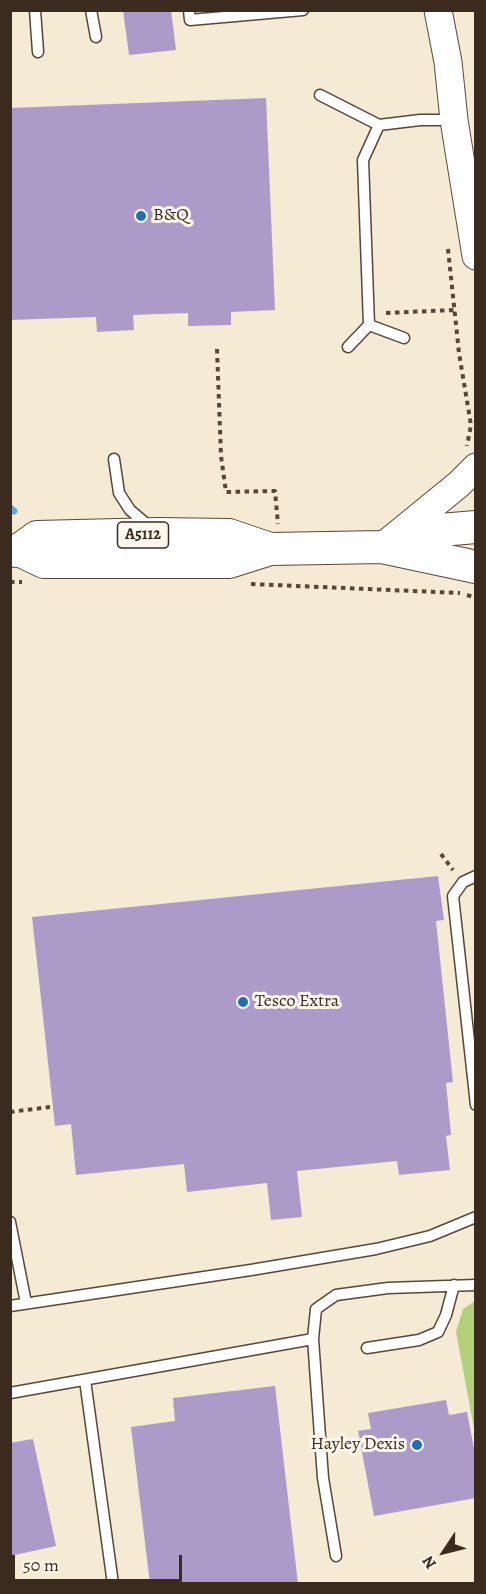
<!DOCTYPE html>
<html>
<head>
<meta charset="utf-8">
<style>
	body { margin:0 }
	#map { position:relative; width:486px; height:1594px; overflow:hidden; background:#f5ead4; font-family:Alegreya,serif }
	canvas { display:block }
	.frame { position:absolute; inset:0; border:12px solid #3b2a1e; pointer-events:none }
	.north { position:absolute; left:414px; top:1522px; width:60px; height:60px; -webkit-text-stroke:4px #fbf7ec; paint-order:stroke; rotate:235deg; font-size:16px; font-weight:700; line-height:24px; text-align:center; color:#3b2a1e }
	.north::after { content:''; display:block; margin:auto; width:21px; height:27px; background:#3b2a1e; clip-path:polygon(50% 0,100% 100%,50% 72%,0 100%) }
	.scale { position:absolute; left:12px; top:1555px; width:170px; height:27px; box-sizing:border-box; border:3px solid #3b2a1e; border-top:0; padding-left:8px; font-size:18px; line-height:21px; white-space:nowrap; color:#3b2a1e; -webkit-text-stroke:4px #fbf7ec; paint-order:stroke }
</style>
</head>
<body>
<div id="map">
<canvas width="486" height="1594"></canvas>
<div class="frame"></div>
<div class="north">N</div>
<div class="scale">50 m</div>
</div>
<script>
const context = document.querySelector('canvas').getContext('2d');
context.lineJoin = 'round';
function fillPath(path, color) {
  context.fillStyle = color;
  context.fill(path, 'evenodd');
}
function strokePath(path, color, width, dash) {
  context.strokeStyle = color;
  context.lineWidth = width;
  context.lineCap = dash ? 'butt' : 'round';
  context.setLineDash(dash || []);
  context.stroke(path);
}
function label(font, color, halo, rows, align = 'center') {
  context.font = font + ' Alegreya,serif';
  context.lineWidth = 6;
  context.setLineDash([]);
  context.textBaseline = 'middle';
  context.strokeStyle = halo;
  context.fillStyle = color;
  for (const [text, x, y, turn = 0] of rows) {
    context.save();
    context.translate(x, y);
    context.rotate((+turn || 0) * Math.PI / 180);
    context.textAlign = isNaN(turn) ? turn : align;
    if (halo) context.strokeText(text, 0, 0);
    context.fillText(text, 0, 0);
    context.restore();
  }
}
fillPath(new Path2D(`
	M475 1301V1434L456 1332 463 1309Z`), '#b0d179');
strokePath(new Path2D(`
	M10 508 14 511`), '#60a8d7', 7);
fillPath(new Path2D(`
	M123 10H171L176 50 129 55Z
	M266 98 275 310 231 312V325L188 326V313L133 315 134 330 97 332 96 317 10 320V108Z
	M438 876 444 920 436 921 453 1082 446 1083 451 1135 446 1136 450 1170 399 1175 397 1161 297 1171 302 1217 271 1220 267 1183 187 1192 184 1164 76 1175 71 1124 55 1126 32 917Z
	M275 1386 298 1584H150L131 1427 175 1421 173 1398Z
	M446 1400 449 1415 467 1412 476 1459V1498L374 1516 358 1431 371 1429 368 1413Z
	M33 1439 56 1546 10 1556V1443Z`), '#ac9bc8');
const lane = new Path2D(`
	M35 10 38 52
	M91 10 96 37
	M189 10 190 20 303 10
	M320 95 379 125
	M369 325 404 338
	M348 347 369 325 363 160 379 125 420 120H454
	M114 459 119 493 130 510 150 527
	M476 876 463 882 453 896 476 1105
	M10 1222 26 1303
	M10 1306 251 1270 376 1249 430 1236 476 1217
	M367 1348 419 1340 438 1332 446 1315 454 1285
	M85 1380 113 1584
	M10 1393 313 1339
	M336 1556 323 1478 313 1339 316 1309 336 1295 388 1288 476 1285`);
const secondary = new Path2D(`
	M438 10 448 62 454 120 476 256
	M388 542 459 484 476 467`);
const primary = new Path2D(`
	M382 547 476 567
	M19 550 44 562H229L270 549 382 547 428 531 476 527
	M10 551 19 550 37 537 159 534 229 535 270 549`);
strokePath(lane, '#574739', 13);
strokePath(secondary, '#574739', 29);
strokePath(primary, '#574739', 34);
strokePath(new Path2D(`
	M448 249 459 353 471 425 467 446
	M386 313 454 310
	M217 349 221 456 226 492 275 491 278 524
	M10 582H22
	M251 584 460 593
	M467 595 476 598
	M441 854 453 870
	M10 1112 50 1107`), '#574739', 4, [4.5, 4.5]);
strokePath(lane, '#fff', 10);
strokePath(secondary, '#fff', 27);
strokePath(primary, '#fff', 32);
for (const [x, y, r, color] of [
	[141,216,6,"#1f6fb2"],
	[243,1002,6,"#1f6fb2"],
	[417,1445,6,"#1f6fb2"]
]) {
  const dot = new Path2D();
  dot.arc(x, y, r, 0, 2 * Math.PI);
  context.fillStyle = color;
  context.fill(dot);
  strokePath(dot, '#fbf7ec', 2);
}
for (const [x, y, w] of [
	[143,535,51]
]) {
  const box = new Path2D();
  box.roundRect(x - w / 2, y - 13, w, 26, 4.5);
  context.fillStyle = '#fbf7ec';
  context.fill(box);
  strokePath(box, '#3b2a1e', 1.5);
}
label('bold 16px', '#3b2a1e', null, [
	["A5112",143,535]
]);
label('18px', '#3b2a1e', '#fbf7ec', [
	["B&Q",153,216],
	["Tesco Extra",255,1002],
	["Hayley Dexis",405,1445,"right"]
], 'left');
</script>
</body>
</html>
